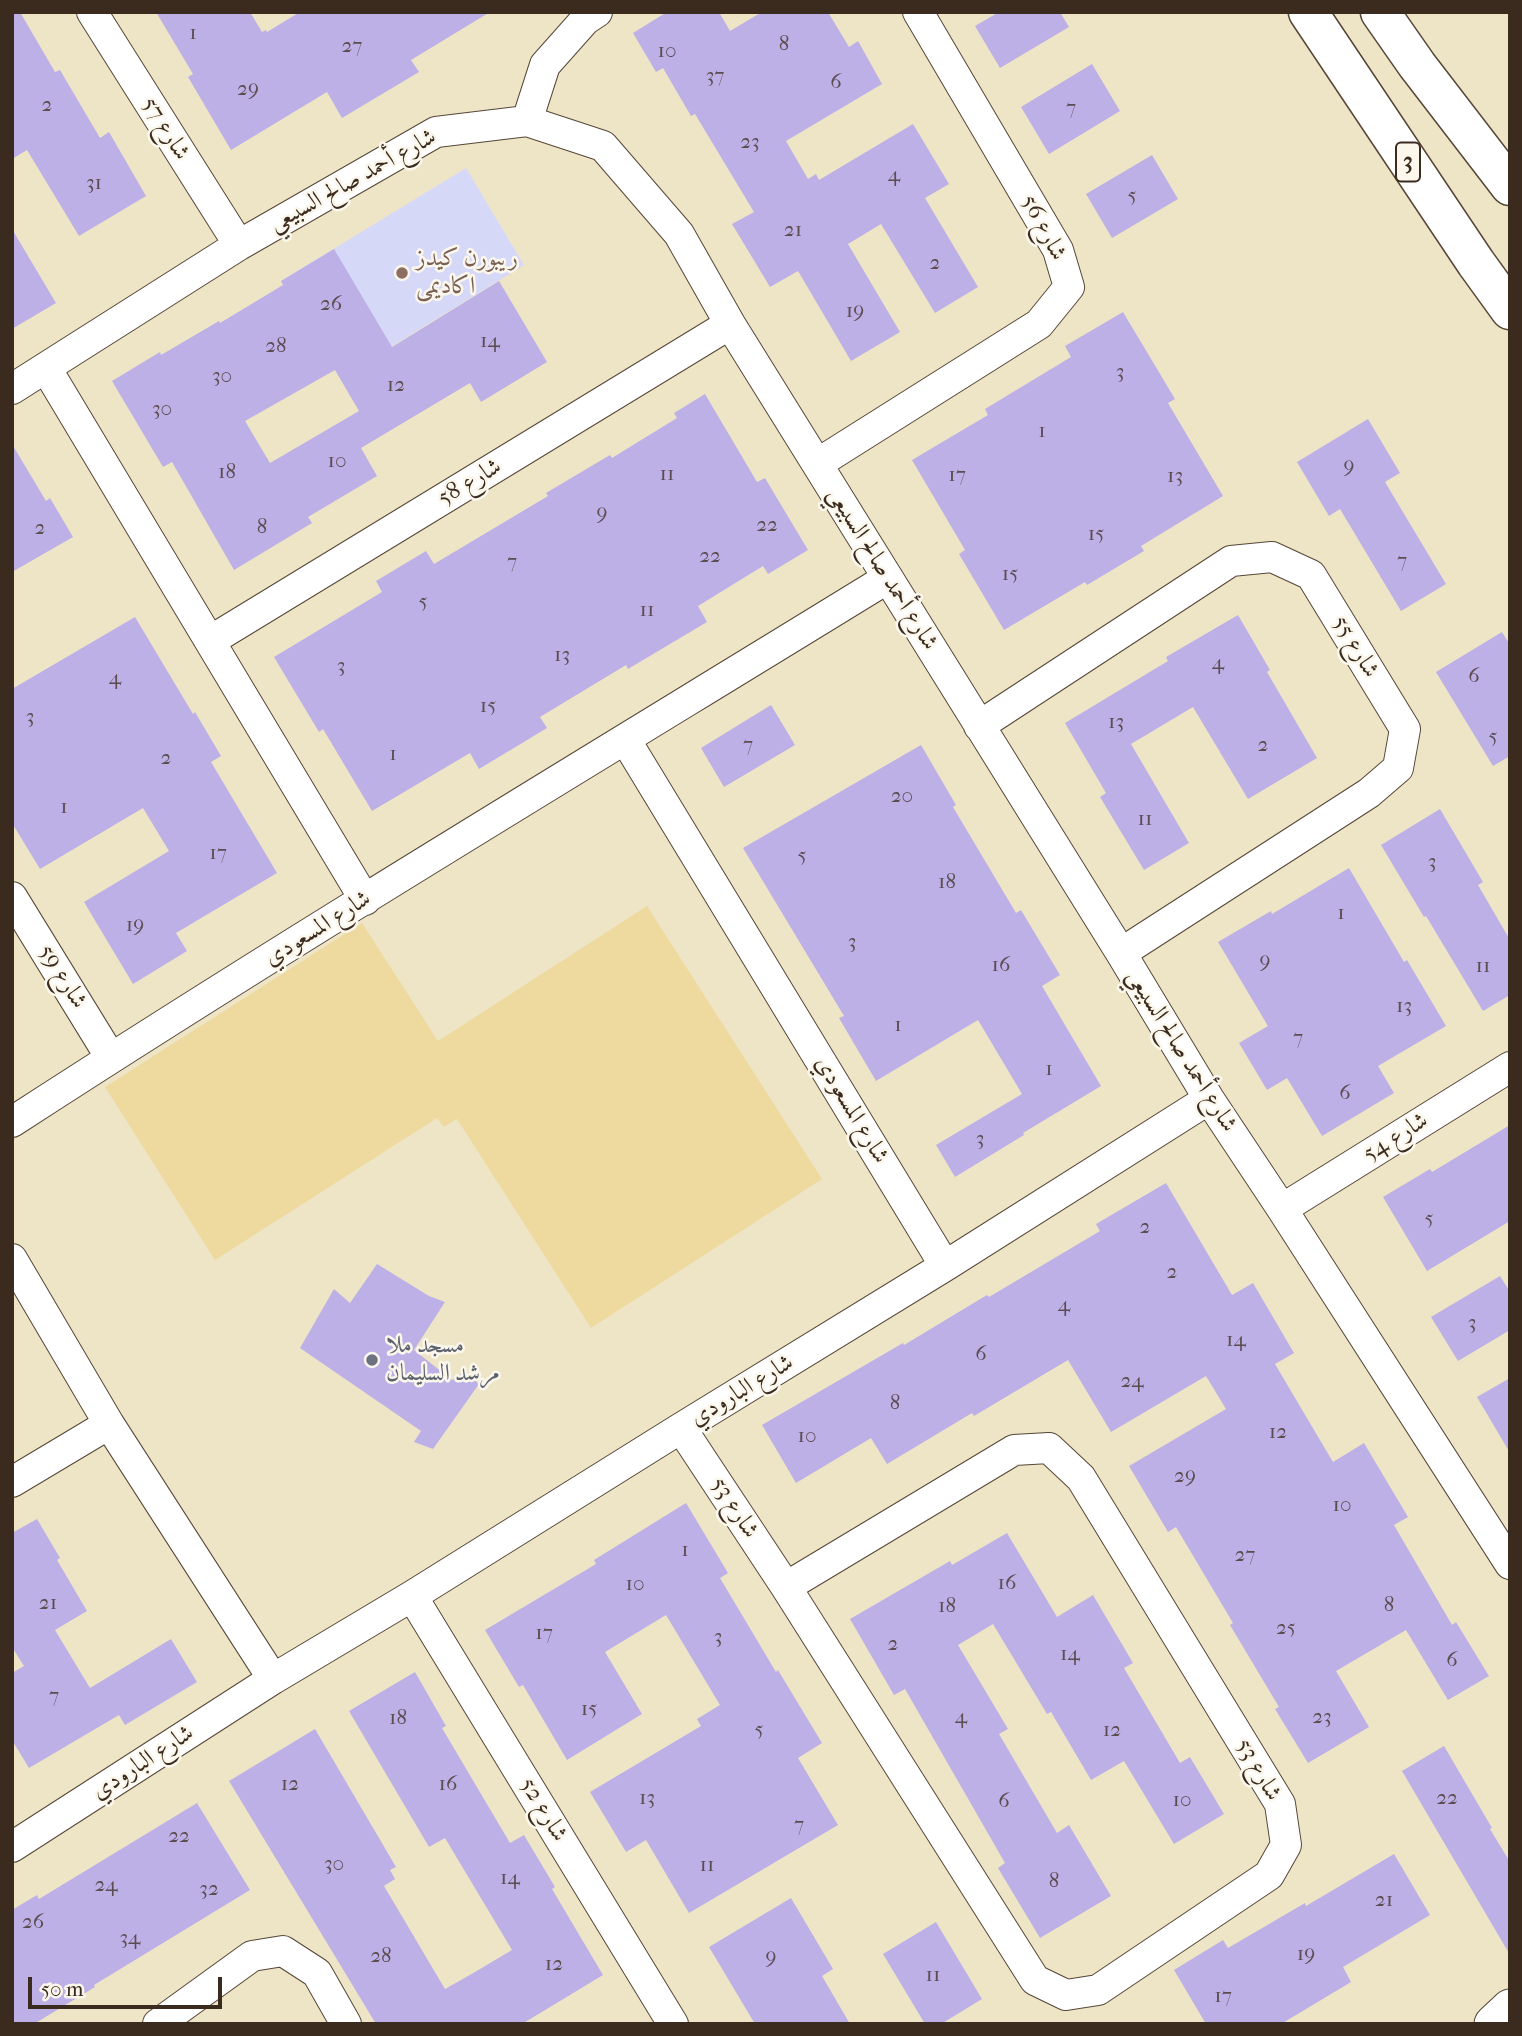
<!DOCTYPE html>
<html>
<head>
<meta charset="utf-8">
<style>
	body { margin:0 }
	#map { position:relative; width:1522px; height:2036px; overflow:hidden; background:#eee5c7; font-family:"IM FELL French Canon",serif }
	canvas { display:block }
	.frame { position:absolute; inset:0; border:14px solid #3b2a1e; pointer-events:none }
	.scale { position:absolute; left:28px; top:1977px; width:194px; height:32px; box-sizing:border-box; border:4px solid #3b2a1e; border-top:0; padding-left:9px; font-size:21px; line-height:24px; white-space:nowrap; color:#3b2a1e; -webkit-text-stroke:5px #fbf7ec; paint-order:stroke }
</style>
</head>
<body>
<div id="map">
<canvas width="1522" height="2036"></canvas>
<div class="frame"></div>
<div class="scale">50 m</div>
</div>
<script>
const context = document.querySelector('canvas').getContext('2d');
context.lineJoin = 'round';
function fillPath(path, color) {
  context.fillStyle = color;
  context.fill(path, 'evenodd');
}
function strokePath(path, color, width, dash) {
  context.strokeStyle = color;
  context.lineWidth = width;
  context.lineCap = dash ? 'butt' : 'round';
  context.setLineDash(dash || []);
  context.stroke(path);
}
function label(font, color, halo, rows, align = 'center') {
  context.font = font + ' "IM FELL French Canon",Amiri,serif';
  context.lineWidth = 5;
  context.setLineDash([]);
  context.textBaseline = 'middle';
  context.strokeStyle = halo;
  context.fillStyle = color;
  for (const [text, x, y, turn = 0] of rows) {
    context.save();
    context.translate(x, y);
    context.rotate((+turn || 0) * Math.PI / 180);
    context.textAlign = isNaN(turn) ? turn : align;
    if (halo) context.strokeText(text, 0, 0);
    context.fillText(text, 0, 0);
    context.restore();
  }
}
fillPath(new Path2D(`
	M466 168 524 265 340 378 281 281Z`), '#d6d8f8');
fillPath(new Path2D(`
	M647 906 822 1179 591 1328 457 1119 444 1127 437 1118 215 1260 105 1087 362 923 438 1041Z`), '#eeda9e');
fillPath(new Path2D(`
	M12 12H20L55 72 60 70 100 138 109 132 146 196 79 236 27 150 12 159Z
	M156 12H250L262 32 266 30 267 32 300 12H490L411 60 419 72 342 118 327 92 231 150 188 77 193 74Z
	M667 12H719L730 31 762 12H828L849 47 858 41 882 84 786 141 808 179 816 174 819 180 913 124 949 184 925 198 978 287 935 313 881 224 848 244 900 332 851 361 798 271 770 287 732 224 754 212 695 114 691 116 663 68 656 72 633 33Z
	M999 12H1060L1069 27 1000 68 975 26Z
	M1092 64 1120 111 1049 154 1021 107Z
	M1152 155 1178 199 1112 238 1086 194Z
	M12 229 56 303 12 329Z
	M334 249 392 347 499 281 547 362 481 402 470 383 361 448 377 476 308 517 312 523 234 570 172 462 163 467 112 381 160 352 161 355 219 321 220 323 283 285 281 281ZM335 370 359 411 270 463 245 421Z
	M1123 312 1175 399 1168 403 1223 496 1141 546 1144 551 1087 585 1085 582 1004 630 959 554 965 550 912 460 988 415 985 409 1071 357 1065 346Z
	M705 394 757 482 765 478 808 550 768 574 763 566 698 606 707 622 628 669 626 665 540 717 547 728 479 769 470 753 372 811 323 729 319 732 274 657 382 592 376 581 426 551 434 564 548 496 546 493 610 455 612 458 677 418 674 413Z
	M1368 419 1400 473 1385 482 1446 584 1401 611 1340 509 1329 516 1297 462Z
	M12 444 46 501 50 498 73 537 12 572Z
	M1238 615 1270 670 1267 672 1317 758 1248 799 1193 707 1131 744 1189 843 1144 870 1100 797 1106 793 1065 723 1168 661 1166 657Z
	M135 617 193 714 195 712 221 756 211 762 277 873 176 933 187 951 133 984 84 902 169 851 143 808 40 869 12 823V689Z
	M1502 632 1510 645V756L1493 766 1436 672Z
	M771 705 795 745 724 787 701 748Z
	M921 745 956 805 953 807 1016 913 1021 910 1060 975 1042 986 1101 1086 1023 1133 1024 1135 955 1177 936 1145 1022 1094 978 1020 876 1081 839 1018 844 1016 743 848Z
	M1440 809 1483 882 1478 885 1510 940V995L1483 1011 1426 916 1424 917 1381 845Z
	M1349 868 1404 962 1407 960 1446 1026 1378 1066 1394 1093 1322 1136 1287 1078 1267 1090 1239 1043 1268 1026 1218 942 1271 911 1272 914Z
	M1510 1125V1221L1427 1271 1383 1197 1430 1169 1432 1172Z
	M1166 1183 1232 1295 1253 1283 1294 1353 1275 1364 1333 1462 1364 1443 1408 1517 1394 1525 1452 1625 1456 1622 1489 1676 1448 1700 1406 1630 1336 1671 1369 1727 1308 1763 1275 1709 1279 1707 1230 1625 1233 1623 1176 1527 1168 1532 1129 1466 1226 1409 1206 1376 1111 1432 1068 1360 974 1416 972 1413 887 1464 871 1438 796 1483 762 1425 903 1343 904 1345 987 1295 989 1297 1100 1231 1096 1224Z
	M377 1264 429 1296 445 1302 414 1350 452 1380 464 1372 479 1384 433 1449 414 1442 421 1431 300 1348 334 1289 350 1303Z
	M1500 1276 1510 1292V1330L1458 1361 1431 1317Z
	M1510 1378V1453L1477 1397Z
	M686 1503 728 1573 720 1578 776 1672 778 1670 822 1743 798 1758 838 1825 689 1913 646 1840 626 1852 590 1792 701 1726 697 1719 720 1705 666 1615 605 1652 642 1714 567 1760 523 1685 519 1687 485 1630 596 1564 594 1560Z
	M37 1519 60 1558 57 1560 87 1611 55 1630 90 1688 171 1639 197 1682 125 1725 119 1715 29 1768 12 1740V1673L24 1666 12 1647V1533Z
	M1007 1533 1057 1617 1093 1595 1133 1663 1124 1668 1180 1763 1190 1757 1224 1814 1174 1844 1124 1761 1091 1780 1051 1712 1047 1714 993 1624 958 1645 1008 1729 999 1734 1057 1833 1069 1825 1111 1896 1040 1938 998 1868 1005 1863 905 1689 894 1695 850 1619 950 1561 952 1565Z
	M415 1672 446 1726 442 1728 510 1843 524 1835 555 1887 552 1889 603 1975 522 2024H376L229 1781 315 1729 396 1867 390 1870 395 1879 384 1886 445 1989 475 1972 512 1950 445 1838 429 1847 349 1711Z
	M1444 1746 1492 1828 1490 1829 1510 1862V1955L1402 1771Z
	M197 1803 250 1890 94 1985 95 1987 34 2024H12V1910L37 1895 39 1899Z
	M1394 1854 1430 1915 1343 1967 1351 1982 1281 2024H1206L1174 1970 1223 1940 1228 1948 1305 1903 1306 1906Z
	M791 1898 833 1969 822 1976 850 2024H755L709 1947Z
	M936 1922 982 1999 941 2024H925L883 1954Z`), '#bcb0e7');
const minor = new Path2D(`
	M92 12 239 245
	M527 121 545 65 585 20 597 12
	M46 368 365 900
	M12 389 239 245 436 132 527 121 603 146 679 234 730 324 1121 953 1209 1099 1282 1209 1510 1564
	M817 464 1039 324 1069 287 1058 250 918 12
	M210 641 730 324
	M979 726 1231 561 1272 557 1311 575 1405 729 1398 768 1369 793 1121 953
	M625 739 945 1266
	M12 897 111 1058
	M12 1122C300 935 595 758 888 578
	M1282 1209 1510 1067
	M12 1259 109 1424 273 1679
	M681 1428 786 1587 1035 1980 1066 1995 1098 1990 1269 1875 1286 1845 1280 1804 1081 1478 1049 1448 1014 1450 786 1587
	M12 1482 109 1424
	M412 1596 673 2024
	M12 1847 273 1679 412 1596 681 1428 945 1266 1209 1099
	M158 2024 252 1956 283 1951 317 1973 346 2024`);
const tertiary = new Path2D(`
	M1493 2024 1510 2008`);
const primary = new Path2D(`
	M1308 12 1476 263 1510 310
	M1380 12 1417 65 1510 186`);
strokePath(minor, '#564637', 32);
strokePath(tertiary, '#564637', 39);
strokePath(primary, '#564637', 41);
strokePath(minor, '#fff', 30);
strokePath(tertiary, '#fff', 37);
strokePath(primary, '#fff', 38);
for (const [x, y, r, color] of [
	[402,273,7,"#8d6e63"],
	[372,1360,7,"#6b7280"]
]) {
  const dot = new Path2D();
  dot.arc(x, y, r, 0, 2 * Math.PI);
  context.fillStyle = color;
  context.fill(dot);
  strokePath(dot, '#fbf7ec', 2.5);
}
label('21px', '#5b4c50', null, [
	["1",193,34],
	["8",784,45],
	["27",352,47],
	["10",667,52],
	["37",715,77],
	["6",836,83],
	["29",248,90],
	["2",47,106],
	["7",1071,109],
	["23",750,143],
	["4",894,176],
	["31",94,184],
	["5",1132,197],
	["21",793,231],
	["2",935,264],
	["26",331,305],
	["19",855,312],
	["14",490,342],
	["28",276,347],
	["3",1120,373],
	["30",222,377],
	["12",396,386],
	["30",162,410],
	["1",1042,432],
	["10",337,462],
	["9",1349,467],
	["18",227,473],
	["11",667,475],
	["17",957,476],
	["13",1175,477],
	["9",602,514],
	["22",767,526],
	["8",262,528],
	["2",40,529],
	["15",1096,535],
	["22",710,557],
	["7",1402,562],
	["7",512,563],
	["15",1010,575],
	["5",423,603],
	["11",647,611],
	["13",562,656],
	["4",1218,664],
	["3",341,667],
	["6",1474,677],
	["4",115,679],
	["15",488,707],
	["3",30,718],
	["13",1116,723],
	["5",1493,738],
	["7",748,746],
	["2",1263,746],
	["1",393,755],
	["2",166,759],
	["20",902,797],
	["1",64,808],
	["11",1145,820],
	["17",218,854],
	["5",802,857],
	["3",1432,863],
	["18",947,883],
	["1",1341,914],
	["19",135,926],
	["3",852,943],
	["9",1265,962],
	["16",1001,966],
	["11",1483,967],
	["13",1404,1007],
	["1",898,1026],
	["7",1298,1039],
	["1",1049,1070],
	["6",1345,1094],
	["3",980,1140],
	["5",1429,1220],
	["2",1145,1228],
	["2",1172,1273],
	["4",1064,1306],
	["3",1472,1324],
	["14",1236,1341],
	["6",981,1355],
	["24",1132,1382],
	["8",895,1404],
	["12",1278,1433],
	["10",807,1437],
	["29",1185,1477],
	["10",1342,1506],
	["1",685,1551],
	["27",1245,1556],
	["16",1007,1584],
	["10",635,1585],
	["21",48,1604],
	["8",1389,1606],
	["18",947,1607],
	["25",1286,1629],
	["17",544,1634],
	["3",718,1638],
	["2",893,1645],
	["14",1070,1655],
	["6",1452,1661],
	["7",54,1697],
	["15",589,1710],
	["4",961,1718],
	["23",1322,1718],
	["18",398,1719],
	["5",759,1731],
	["12",1112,1731],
	["12",290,1785],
	["16",448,1785],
	["13",647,1799],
	["22",1447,1799],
	["10",1182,1801],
	["6",1004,1802],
	["7",799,1826],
	["22",179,1837],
	["30",334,1865],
	["11",707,1866],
	["14",510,1879],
	["8",1054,1882],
	["24",106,1886],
	["32",209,1890],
	["21",1384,1901],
	["26",33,1923],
	["34",130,1939],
	["19",1306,1955],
	["28",381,1957],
	["9",771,1958],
	["12",554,1965],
	["11",933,1976],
	["17",1223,1997]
]);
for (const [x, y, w] of [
	[1408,162,24]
]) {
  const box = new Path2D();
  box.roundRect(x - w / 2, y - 19.5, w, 39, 5);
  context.fillStyle = '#fbf7ec';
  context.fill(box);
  strokePath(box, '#3b2a1e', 2);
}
label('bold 23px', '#3b2a1e', null, [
	["3",1408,162]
]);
label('24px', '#3b2a1e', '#fbf7ec', [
	["شارع 57",165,129,58],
	["شارع أحمد صالح السبيعي",353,181,-29],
	["شارع 56",1043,228,62],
	["شارع 58",470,483,-31],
	["شارع أحمد صالح السبيعي",882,569,58],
	["شارع 55",1355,647,59],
	["شارع المسعودي",318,929,-32],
	["شارع 59",62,977,58],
	["شارع أحمد صالح السبيعي",1181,1051,58],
	["شارع المسعودي",851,1110,59],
	["شارع 54",1396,1138,-32],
	["شارع البارودي",742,1391,-31],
	["شارع 53",734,1508,57],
	["شارع البارودي",143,1763,-33],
	["شارع 53",1258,1770,60],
	["شارع 52",543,1810,59]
]);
label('24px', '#785e54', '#fbf7ec', [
	["ريبورن كيدز",416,259],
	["اكاديمى",416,287]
], 'left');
label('24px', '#5b616d', '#fbf7ec', [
	["مسجد ملا",386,1346],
	["مرشد السليمان",386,1374]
], 'left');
</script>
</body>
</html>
